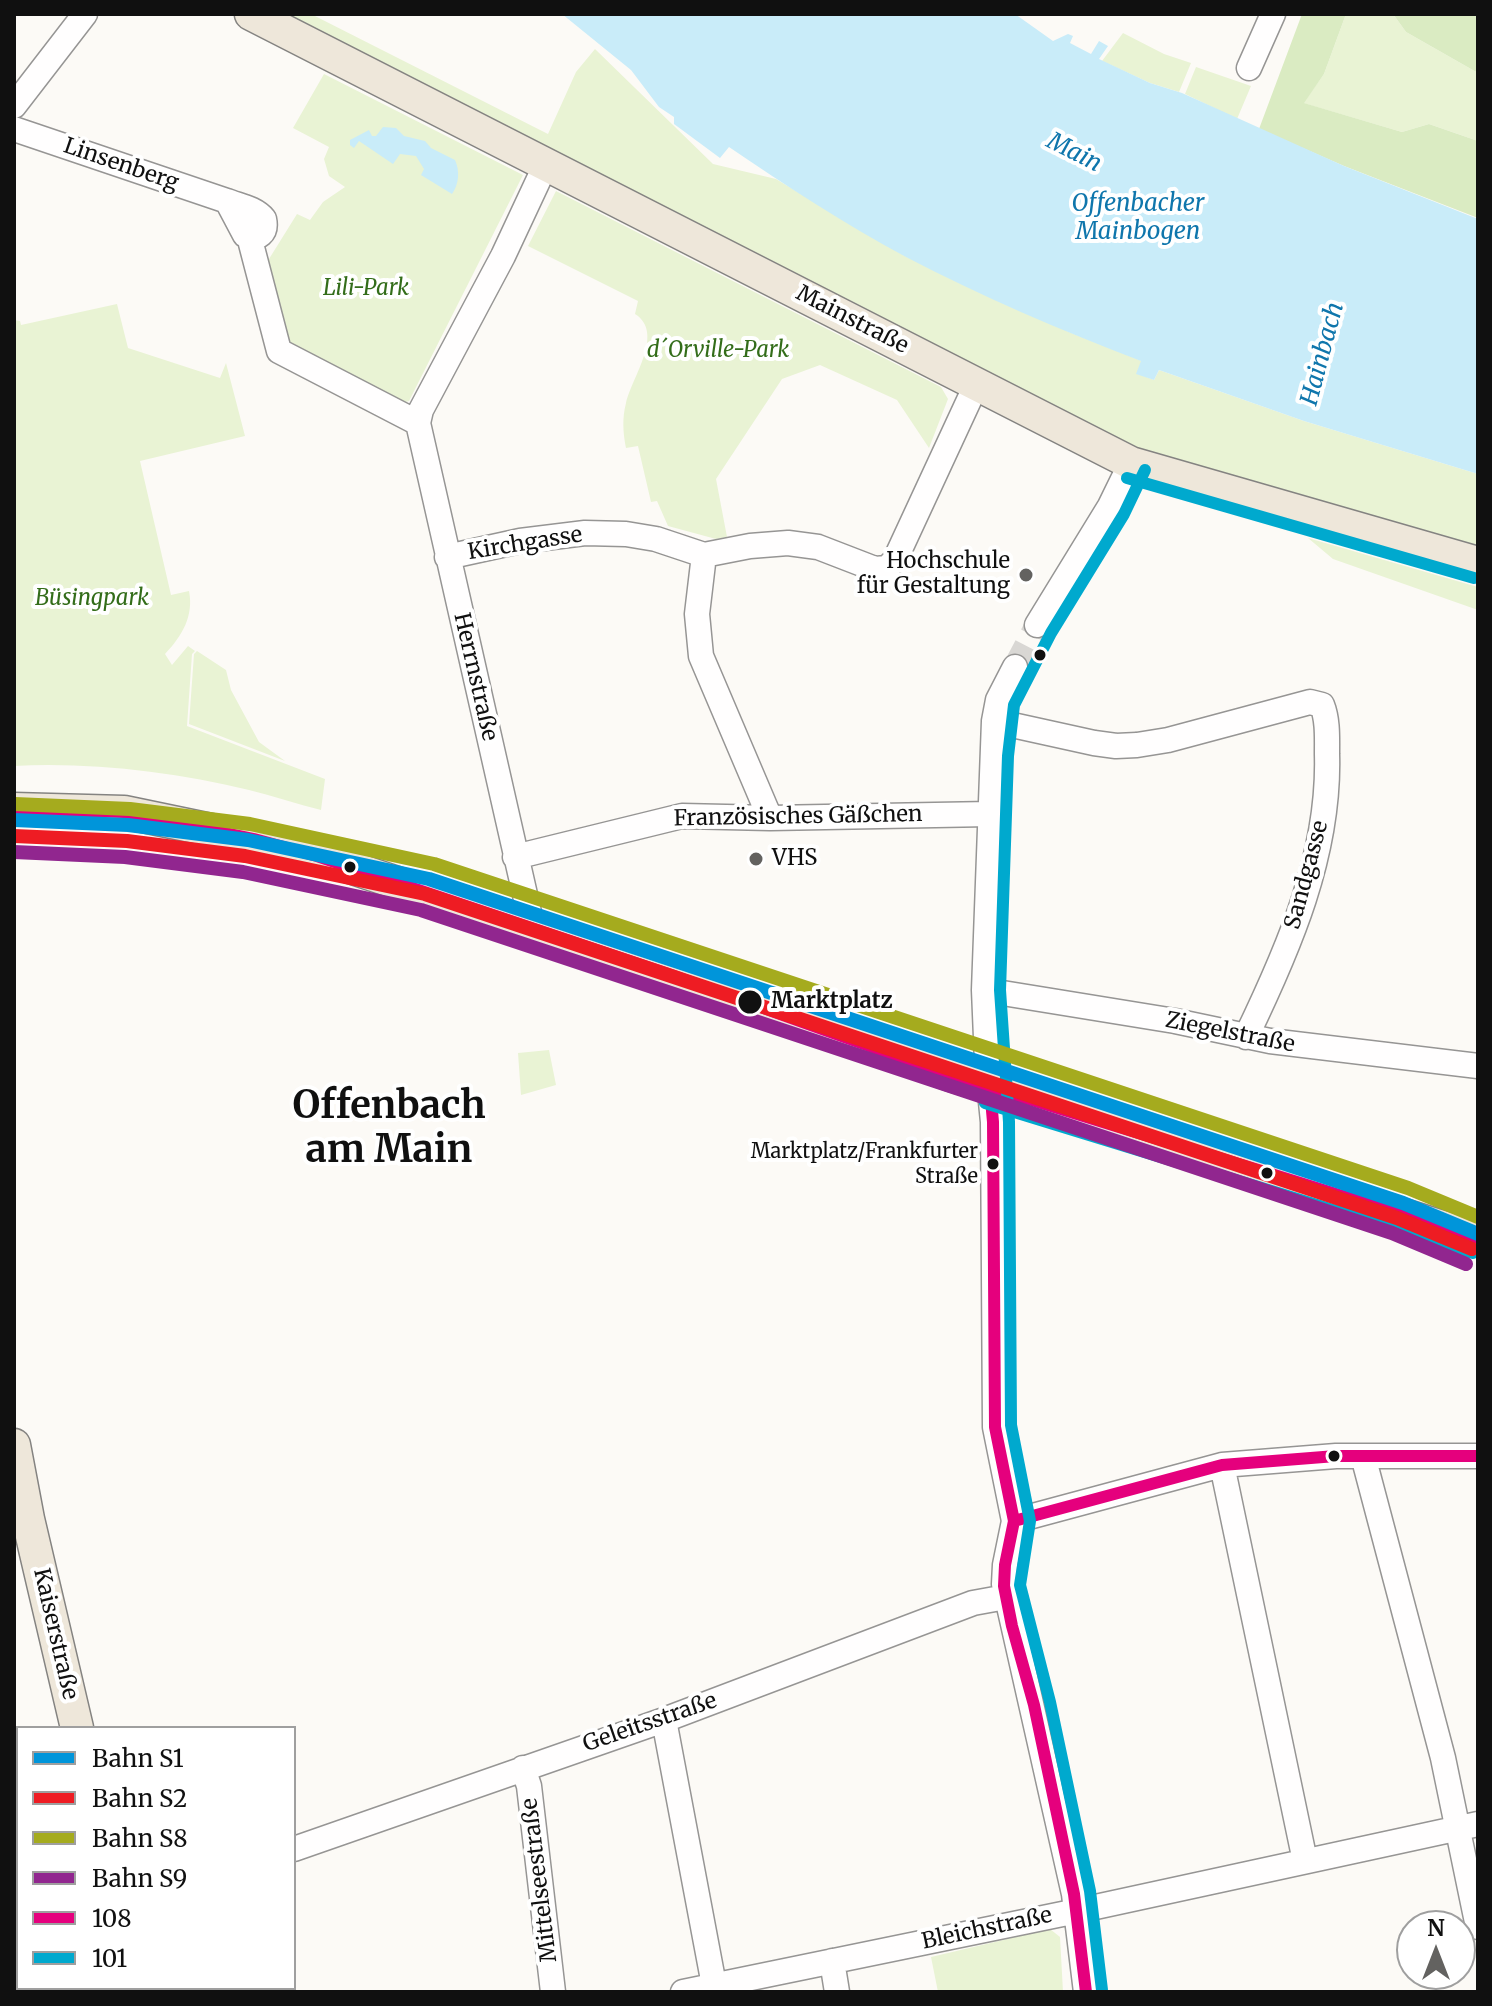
<!DOCTYPE html>
<html>
<head>
<meta charset="utf-8">
<style>
	body { margin:0 }
	#map { position:relative; width:1492px; height:2006px; overflow:hidden; background:#fcfaf6; font-family:Merriweather,serif }
	canvas { display:block }
	.frame { position:absolute; inset:0; border:16px solid #101010; pointer-events:none }
	.legend { position:absolute; left:16px; top:1726px; width:280px; height:264px; box-sizing:border-box; background:#fff; border:2px solid #9f9f9f; margin:0; padding:10px 14px; list-style:none; font-size:24px; color:#101010 }
	.legend li { display:flex; align-items:center; gap:16px; height:40px }
	.legend b { width:40px; border:2px solid #9f9f9f }
	.north { position:absolute; left:1396px; top:1910px; width:80px; height:80px; box-sizing:border-box; background:#fff; border:2px solid #9f9f9f; border-radius:50%; rotate:0deg; font-size:22px; font-weight:700; line-height:32px; text-align:center; color:#101010 }
	.north::after { content:''; display:block; margin:auto; width:28px; height:36px; background:#636260; clip-path:polygon(50% 0,100% 100%,50% 72%,0 100%) }
</style>
</head>
<body>
<div id="map">
<canvas width="1492" height="2006"></canvas>
<div class="frame"></div>
<ul class="legend">
<li><b style="height:10px;background:#0095da"></b>Bahn S1</li>
<li><b style="height:10px;background:#ee1c23"></b>Bahn S2</li>
<li><b style="height:10px;background:#a5ab1e"></b>Bahn S8</li>
<li><b style="height:10px;background:#91268f"></b>Bahn S9</li>
<li><b style="height:10px;background:#e5007d"></b>108</li>
<li><b style="height:10px;background:#00a9ce"></b>101</li>
</ul>
<div class="north">N</div>
</div>
<script>
const context = document.querySelector('canvas').getContext('2d');
context.lineJoin = 'round';
function fillPath(path, color) {
  context.fillStyle = color;
  context.fill(path, 'evenodd');
}
function strokePath(path, color, width, dash) {
  context.strokeStyle = color;
  context.lineWidth = width;
  context.lineCap = dash ? 'butt' : 'round';
  context.setLineDash(dash || []);
  context.stroke(path);
}
function label(font, color, halo, rows, align = 'center') {
  context.font = font + ' Merriweather,serif';
  context.lineWidth = 8;
  context.setLineDash([]);
  context.textBaseline = 'middle';
  context.strokeStyle = halo;
  context.fillStyle = color;
  for (const [text, x, y, turn = 0] of rows) {
    context.save();
    context.translate(x, y);
    context.rotate((+turn || 0) * Math.PI / 180);
    context.textAlign = isNaN(turn) ? turn : align;
    if (halo) context.strokeText(text, 0, 0);
    context.fillText(text, 0, 0);
    context.restore();
  }
}
fillPath(new Path2D(`
	M270 14H311L548 134 576 72 595 49 713 164 776 179 905 256 1069 332 1142 361 1137 373 1154 380 1159 370 1304 421 1478 474V547L1160 457 1140 449Z
	M1346 14H1393L1406 32 1478 73V141L1429 124 1402 132 1303 103 1324 74Z
	M1123 33 1164 54 1191 63 1179 92 1150 83 1102 61Z
	M1196 67 1251 86 1237 119 1185 94Z
	M324 74 523 175 409 401 402 403 357 377 283 345 264 267 297 214 310 220 323 202 345 187 329 176 324 159 329 147 293 128Z
	M556 191 941 387 948 399 929 448 897 400 820 365 782 379 716 479 727 537 716 539 668 526 657 501 651 502 638 446 626 448C623 433 622 418 626 403 632 377 665 333 635 314L638 301 528 246Z
	M117 304 128 348 220 378 226 363 245 436 140 461 171 595 189 591C194 616 182 636 165 654L172 665 188 646 195 651 192 654 187 726 325 779 321 810C297 804 273 796 249 790 174 772 91 762 14 766V320L20 321 21 325Z
	M1308 538 1478 587V610L1333 559Z
	M197 651 226 670 231 690 259 742 285 761 189 724 194 654Z
	M549 1050 556 1085 521 1095 518 1053Z
	M1050 1929 1060 1937 1063 1992H938L931 1957Z`), '#e9f3d4');
fillPath(new Path2D(`
	M1302 14H1346L1324 74 1304 103 1402 132 1429 124 1478 141V218L1344 166 1259 129Z
	M1393 14H1478V73L1406 32Z`), '#daebc2');
fillPath(new Path2D(`
	M562 14H1015L1053 41 1068 34 1073 36 1070 43 1091 54 1099 41 1108 46 1099 59 1150 83 1182 93 1344 166 1478 219V474L1304 421 1159 370 1154 380 1136 374 1141 361C1062 331 981 296 906 257 845 224 786 186 729 147L720 158 674 124V117L659 107 631 70Z
	M383 127 396 128 404 136 425 141 431 148 455 160C460 171 459 184 452 194L421 175 424 169 416 156 400 154 393 164 359 141 354 148 350 145V140L369 130 372 136H376Z`), '#c9ecf9');
strokePath(new Path2D(`
	M1015 667 1037 625`), '#d9d7d4', 24, [24, 12]);
const minor = new Path2D(`
	M1249 68 1273 14
	M14 106 85 14
	M14 129 227 201C240 206 255 208 264 219 267 233 259 240 245 235L227 201
	M249 236 279 351 418 423
	M704 555 697 614 701 656 770 818
	M447 557 520 541 585 533 626 534 656 539 704 555 750 546 788 543 818 547 875 569 887 568 895 560 977 383
	M1037 625 1110 506 1131 463
	M1015 667 998 700 994 721 984 990 987 1062 993 1122 995 1427 1014 1521 1005 1565 1004 1584 1074 1894 1086 1992
	M994 721 1094 743 1116 746 1137 745 1168 740 1310 702 1322 705C1328 720 1327 738 1327 754 1330 854 1289 948 1246 1037
	M515 857 682 816 770 818 990 814
	M533 930 418 423 421 410 503 256 546 164
	M984 990 1175 1021 1270 1041 1478 1066
	M1363 1456 1443 1758 1478 1927
	M1222 1465 1305 1861
	M1014 1521 1222 1465 1336 1456H1478
	M664 1720 714 1985
	M523 1768 529 1786 553 1992
	M294 1849 664 1720 973 1603 1006 1597
	M14 1947 18 1945
	M832 1961 837 1992
	M683 1992 1077 1911 1478 1824`);
const major = new Path2D(`
	M251 14 1131 463 1478 563
	M14 809 124 812 254 839 317 856 674 976 951 1075 1478 1238
	M14 1445 28 1519 77 1728
	M139 1988 140 1992
	M84 1992 86 1988`);
strokePath(minor, '#969594', 27);
strokePath(major, '#848381', 35);
strokePath(minor, '#fffefe', 24);
strokePath(major, '#eee7da', 32);
strokePath(new Path2D(`
	M14 809 124 812 254 839 317 856 674 976 951 1075 1478 1238
	M990 1088 993 1122 995 1427 1014 1521 1005 1565 1004 1586 1012 1626 1034 1705 1074 1894 1086 1992
	M1014 1521 1222 1465 1336 1456H1478`), '#e5007d', 12);
strokePath(new Path2D(`
	M1127 478 1474 578
	M985 1103 1473 1253
	M1102 1990 1090 1891 1050 1702 1020 1585 1030 1521 1011 1425 1009 1122 1000 990 1008 756 1014 705 1051 633 1124 514 1145 470`), '#00a9ce', 12);
strokePath(new Path2D(`
	M14 820 128 825 248 840 429 879 1403 1203 1478 1234`), '#0095da', 14);
strokePath(new Path2D(`
	M14 836 127 841 245 856 425 894 1397 1218 1472 1249`), '#ee1c23', 14);
strokePath(new Path2D(`
	M15 804 130 809 250 824 434 864 1408 1188 1478 1217`), '#a5ab1e', 14);
strokePath(new Path2D(`
	M14 852 125 857 243 872 421 910 1392 1233 1466 1264`), '#91268f', 14);
for (const [x, y, r, color] of [
	[1026,575,8,"#636260"],
	[1040,655,7,"#101010"],
	[756,859,8,"#636260"],
	[350,867,7,"#101010"],
	[750,1002,13,"#101010"],
	[993,1164,7,"#101010"],
	[1267,1173,7,"#101010"],
	[1334,1456,7,"#101010"]
]) {
  const dot = new Path2D();
  dot.arc(x, y, r, 0, 2 * Math.PI);
  context.fillStyle = color;
  context.fill(dot);
  strokePath(dot, '#fff', 3);
}
label('20px', '#101010', '#fff', [
	["Marktplatz/Frankfurter",978,1152],
	["Straße",978,1177]
], 'right');
label('22px', '#101010', '#fff', [
	["Linsenberg",121,165,19],
	["Mainstraße",852,320,27],
	["Kirchgasse",525,544,-9],
	["Herrnstraße",475,677,77],
	["Französisches Gäßchen",798,817,-1],
	["Sandgasse",1307,875,-75],
	["Ziegelstraße",1230,1033,11],
	["Kaiserstraße",55,1634,77],
	["Geleitsstraße",650,1723,-19],
	["Mittelseestraße",540,1880,-97],
	["Bleichstraße",987,1929,-12]
]);
label('italic 22px', '#336d1a', '#fff', [
	["Lili-Park",366,289],
	["d´Orville-Park",718,351],
	["Büsingpark",92,599]
]);
label('22px', '#101010', '#fff', [
	["Hochschule",1010,562],
	["für Gestaltung",1010,587],
	["VHS",772,859,"left"]
], 'right');
label('bold 22px', '#101010', '#fff', [
	["Marktplatz",771,1002]
], 'left');
label('italic 24px', '#0f76ac', '#fff', [
	["Main",1074,153,27],
	["Offenbacher",1138,204],
	["Mainbogen",1138,232],
	["Hainbach",1323,354,-75]
]);
label('bold 38px', '#101010', '#fff', [
	["Offenbach",389,1107],
	["am Main",389,1151]
]);
</script>
</body>
</html>
